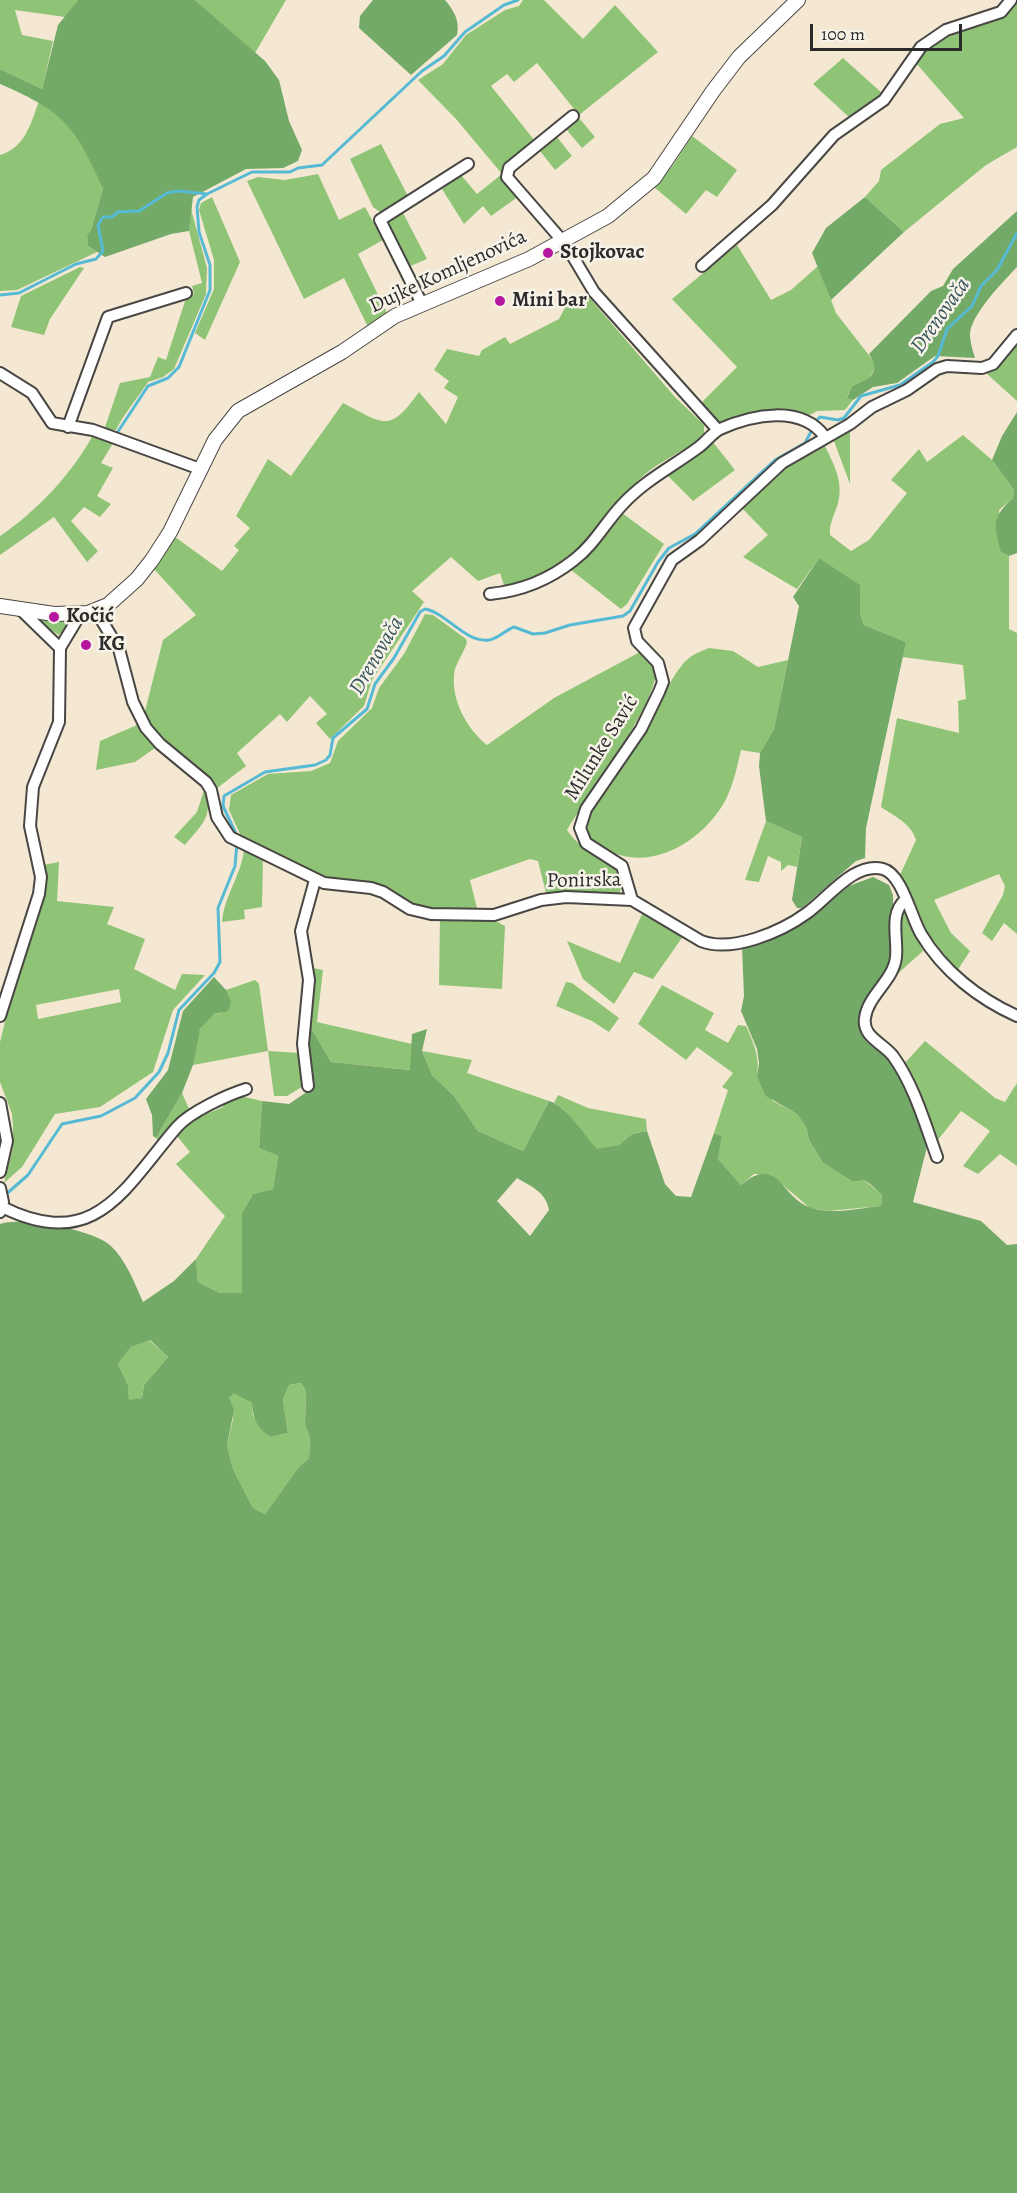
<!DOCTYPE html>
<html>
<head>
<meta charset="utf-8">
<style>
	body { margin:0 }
	#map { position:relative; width:1017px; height:2193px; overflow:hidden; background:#f4e8d3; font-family:Alegreya,serif }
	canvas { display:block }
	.scale { position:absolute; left:810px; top:24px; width:152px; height:27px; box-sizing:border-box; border:3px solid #2b2b2b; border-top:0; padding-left:8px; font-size:18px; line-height:21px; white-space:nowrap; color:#2b2b2b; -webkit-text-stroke:4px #f7f3e8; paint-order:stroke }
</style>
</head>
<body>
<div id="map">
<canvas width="1017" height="2193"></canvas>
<div class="scale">100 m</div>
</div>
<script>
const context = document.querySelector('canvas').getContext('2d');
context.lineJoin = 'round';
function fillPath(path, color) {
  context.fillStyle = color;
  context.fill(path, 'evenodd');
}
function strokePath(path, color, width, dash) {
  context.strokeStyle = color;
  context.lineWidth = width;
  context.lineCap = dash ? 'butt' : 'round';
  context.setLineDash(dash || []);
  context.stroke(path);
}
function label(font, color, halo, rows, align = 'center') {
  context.font = font + ' Alegreya,serif';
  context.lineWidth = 5;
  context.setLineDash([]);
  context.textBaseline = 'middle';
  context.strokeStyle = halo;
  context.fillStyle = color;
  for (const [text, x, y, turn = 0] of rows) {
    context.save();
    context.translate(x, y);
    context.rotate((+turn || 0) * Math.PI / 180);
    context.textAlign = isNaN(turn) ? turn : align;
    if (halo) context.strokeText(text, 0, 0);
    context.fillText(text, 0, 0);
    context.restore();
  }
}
fillPath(new Path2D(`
	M0 0H78L65 17 15 10 22 35 53 41 42 89 0 69Z
	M195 0H286L255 53Z
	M523 0H544L583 39 615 5 658 52 579 115 537 63 514 82 507 74 491 86 535 141 506 164 519 196 491 216 483 206 464 224 442 189 461 175 477 194 502 174 456 119 418 80 443 64 466 35 505 10 519 6Z
	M1017 1V147L986 165 904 232 865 197 879 181 881 170 940 124 964 118 915 62C945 23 973 36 1005 15 1010 11 1014 5 1017 1Z
	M843 58 883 94 850 118 813 84Z
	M39 101 69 125 84 147 103 189 91 230 87 235 88 246 97 252 17 290 0 291V155C25 148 31 123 39 101Z
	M579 118 595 137 582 148 566 129Z
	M692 136 737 170 717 197 706 190 686 214 654 187 673 165Z
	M557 137 572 156 555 170 540 151Z
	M381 144 409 198 380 212 373 207 350 159Z
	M318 174 339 220 365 207 383 240 358 254 387 313 368 327 344 278 304 299 247 181 258 177 285 180Z
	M212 197 240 262 205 340 195 333 214 289V260L199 210 201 203Z
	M191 209 207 268 206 294 174 369 163 377 148 382C137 399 125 412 116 430H104L120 383 150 377 158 357 166 360 186 298 194 294 192 286 202 283 189 231Z
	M402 211 427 259 408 267 385 222Z
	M737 245 771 300 791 290 818 266 836 313 875 363C874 378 865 381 852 386L847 397 853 400 845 410 817 411 810 415 790 411H757L718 422 698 406 737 367 672 299Z
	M80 267 84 268 50 319 44 335 11 327 21 296Z
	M587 295 675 397 704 425V435C686 451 661 460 643 476 623 494 612 513 595 533 572 559 539 578 505 588L500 573 478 581 451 557 412 591 424 602 372 680 364 706 330 739 316 723 327 714 310 696 287 722 280 714 237 753 246 766 216 789C203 772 186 763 171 749 160 739 152 726 144 715L163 640 196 615 154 569 175 537 222 571 239 550 234 546 250 528 236 516 268 459 291 476 343 403C384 424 389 434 419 392L446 424 458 397 444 388 449 381 434 370 447 349 479 356 482 350 505 337 510 344 559 319 566 306Z
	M1017 344V401L986 373 1006 359Z
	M850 430V484L834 441 835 437Z
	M94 433 115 440 101 463 113 468 97 496 111 504 100 517 84 507 71 521 98 551 87 562 54 517 0 555V536C37 511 73 473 94 433Z
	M963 435 992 460 1014 490 1013 498 999 510 1001 552 1009 556V629L1017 633V934L1004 923 992 941 982 933 1003 895 1005 886 999 874 934 900 951 933 970 951 957 971 926 931 900 875 916 840C911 823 894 816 881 807L897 718 959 733 958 701 966 699 963 665 902 657 906 642 864 625 860 614 859 585 819 558 797 589 743 557 768 535 740 506 777 471 824 444C833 463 844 481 838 503 835 514 829 523 830 535L851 551 869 540 907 493 891 480 919 449 927 462Z
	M712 441 735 470 693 501 664 472Z
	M622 513 664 544 627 604 621 609 571 570 592 552Z
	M425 614 433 615 466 639 467 643C464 651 458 661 455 669 449 697 466 728 487 745L554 698 640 652 656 666C661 699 587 797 567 830 585 858 611 851 623 883L619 894 612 897 564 892 546 893 538 861 530 859 470 880 478 912 420 907 405 901 380 885 322 876 241 836 229 810 231 795 268 774 311 771 330 763 338 741 372 708 379 688 404 654Z
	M39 619 65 621 68 625 59 635 37 621Z
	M709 648 733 651 758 667 788 660 774 729 760 753 741 750C737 767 733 787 724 803 704 837 661 867 620 855 603 851 591 845 584 830 591 799 621 768 639 741 655 716 664 688 682 665 690 655 699 652 709 648Z
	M137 725 155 748 135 762 96 770 100 741Z
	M204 790C215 816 201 825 185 845L174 837 197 812Z
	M766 821 802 837 797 867 788 865 781 871V862L768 856 759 882 745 880Z
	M244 850 263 857 262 907 244 910 245 919 222 922C224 896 241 876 244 850Z
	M59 862 57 901 114 907 107 924 145 939 134 969 175 990 182 974 205 975 173 1010 153 1072 100 1107 55 1114 22 1167 4 1183 13 1147V1127L12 1114 0 1082V1042L9 1005 43 900 47 882 43 865ZM119 989 121 1002 38 1019 36 1005Z
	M903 910 923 951 894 977 899 914Z
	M643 912 684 935 653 979 634 972 614 1004 583 979 567 941 620 963Z
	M440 917 492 919 505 926 502 989 439 985Z
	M313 968 323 970 317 1022 412 1044 411 1070 331 1062 310 1026 314 990Z
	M255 980 259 984 268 1051 300 1053 305 1085 287 1096H274L268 1051 193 1065C195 1047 197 1014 221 1013L226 990Z
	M566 982 572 983 619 1018 609 1032 592 1021 556 1006Z
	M662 985 714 1013 705 1030 728 1043 738 1025 746 1026C754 1044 760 1057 757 1077L773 1101 797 1114 806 1127 809 1140 823 1163 853 1182 864 1180 882 1195 881 1206 828 1211 810 1208 771 1175 754 1174 741 1185 718 1159 722 1136 714 1133 728 1090 722 1087 733 1073 697 1047 686 1060 638 1024Z
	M925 1041 995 1098 1005 1102 1017 1083V1166L1000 1154 978 1174 963 1166 990 1131 961 1111 937 1141 904 1064Z
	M422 1051 472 1060 467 1073 549 1101 523 1151 478 1131 454 1096 432 1075Z
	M182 1093 190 1111 162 1144 156 1138Z
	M558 1095 588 1108 646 1119 647 1131 632 1134 619 1145 596 1150C584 1136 569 1110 554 1103Z
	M240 1096 262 1101 259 1148 278 1156 273 1189 253 1194 242 1213V1293H220L198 1282 196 1259 225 1216 176 1164 190 1152 177 1136 192 1120 223 1107 222 1104Z
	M149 1340 168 1357 144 1385 142 1398 129 1401 128 1385 118 1364 131 1347Z
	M301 1383 306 1391 305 1425 310 1438 309 1458 298 1468 265 1514 253 1508 233 1469 227 1445 233 1419 229 1398 234 1392 252 1403 253 1416 271 1437 288 1433 283 1400 289 1385Z`), '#8fc476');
fillPath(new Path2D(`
	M78 0H195L265 61 279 80 289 121 302 150 298 161 283 168 246 169 193 197 189 231 171 234 105 257 88 246 87 235 91 230 103 189C75 126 65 112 0 84V69L42 89 58 25Z
	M373 0H445C454 11 460 20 457 35L411 75 359 28 360 16Z
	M865 197 904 232 831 300 812 253 826 228Z
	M1017 211V267C1004 281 971 314 970 334 970 342 973 351 975 358L935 356 897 383 873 387 853 400 847 398 852 386C869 379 882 374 869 354L931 291 943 286 953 269Z
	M1017 412V553L1009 556 1001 552C994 525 991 518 1013 498L1014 490 992 460 1002 436Z
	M819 558 860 585V614L864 625 906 642 866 828 865 858 856 861 802 908H797L792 900 802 837 766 821 759 766 760 753 774 729 799 606 793 597Z
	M873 877 889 885 893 895V955L892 963 862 1010 859 1028 863 1035 890 1060 908 1091 927 1147 913 1202 981 1221 1007 1245 1017 1244V2193H0V1224C21 1216 95 1230 111 1246 126 1260 135 1284 143 1302L174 1281 196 1259 198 1282 220 1293H242V1213L253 1194 273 1189 278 1156 259 1148 262 1101 289 1104 311 1089 307 1045 310 1026 331 1062 410 1070 412 1034 427 1029 422 1051 432 1075 454 1096 478 1131 523 1151 549 1101C568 1107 583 1134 597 1149L619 1145 632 1134 647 1131 665 1184 676 1196 691 1197 714 1133 722 1136 718 1159 741 1185C780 1153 780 1199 812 1208 833 1215 860 1208 881 1206L882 1195 870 1184 864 1180 853 1182 823 1163 809 1140 806 1127 797 1114 766 1096 757 1077 759 1063 757 1049 741 1011 744 996 742 947 798 926 849 886ZM517 1178C532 1187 546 1192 549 1210L530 1236 497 1201ZM150 1340 168 1357 144 1385 142 1398 129 1400 128 1385 118 1364 131 1347ZM301 1383 306 1391 305 1425 310 1438 309 1458 298 1468 265 1514 253 1508 233 1469 227 1445 234 1410 229 1398 234 1393 252 1403C253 1419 257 1428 271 1437L288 1433 283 1400 289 1385Z
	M214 977 226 990 231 1002 228 1011 214 1014 200 1029 193 1065 182 1093 156 1138 153 1136 152 1115 146 1099 168 1070 183 1011Z`), '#73aa67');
strokePath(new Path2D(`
	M0 295 19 293 76 264 96 259 103 251 98 225 103 217H112L118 212 139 211 167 193 178 191 207 194 252 172H290L298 168 322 165 422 71 444 56 465 32 504 5 518 0
	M815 422 820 417 838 420 844 418 861 396 900 385 933 362 938 356 947 329 972 306 981 286 997 270 1017 233
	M117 433 148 386 168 378 179 367 210 290V265L199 232 197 207 199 200 207 194
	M237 836 223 806 224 796 265 772 315 765 326 760 330 755 333 738 367 709 375 684 394 658 420 612 425 609C447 613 465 643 489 640 498 639 505 630 514 627L533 634 545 633 570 625 623 616 630 611 658 562 669 548 695 534 775 460 805 443 813 428
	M4 1196 28 1175 62 1124 101 1116 135 1098 159 1072 168 1053 179 1010 214 973 220 962 218 908 235 866 237 843`), '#56bad4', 3);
const minor = new Path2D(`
	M573 116 509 168 507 177 566 245 594 292 718 430
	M702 266 772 205 834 135 884 100 921 47 946 30 1001 12 1011 0
	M422 304 380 220 468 164
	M0 373 32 393 52 423 93 430 200 469
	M68 427 108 317 186 293
	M490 594C521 591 550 579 574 560 594 545 605 523 622 505 645 480 672 467 699 447 706 442 712 433 720 429 752 415 801 404 825 437
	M101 609 99 616 119 649 133 702 146 728 160 744 206 782 211 790 217 817 230 837 324 883 371 888 383 892 410 909 431 914 494 915 541 900 566 897 632 900 701 941C732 953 781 932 807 913 828 898 855 861 883 869 902 874 911 917 921 934 943 971 979 999 1017 1016
	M22 611 60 648
	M632 900 622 866 586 843 580 828 586 809 641 729 659 692 663 682 658 663 637 641 634 628 672 560 700 540 782 463 850 424 872 407 907 390 937 369 947 366 982 368 993 364 1017 335
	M905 900C889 914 898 938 896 957 894 980 868 995 865 1018 862 1037 883 1043 893 1056 914 1085 925 1124 937 1157
	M0 1016 39 894 41 877 30 826 33 787 59 722 60 648 81 613
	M308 1086 303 1044 309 980 301 931 315 880
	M0 1103 7 1141 0 1172
	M0 1188 3 1202 0 1212
	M2 1207C96 1254 125 1187 177 1127 190 1112 227 1095 246 1089`);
const tertiary = new Path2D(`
	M0 606 54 614 88 613 108 605 137 579 152 560 170 532 215 440 238 411 342 352 395 316 529 259 608 216 654 178 713 91 739 57 798 0`);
strokePath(minor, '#494744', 14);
strokePath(tertiary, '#494744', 16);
strokePath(minor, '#fff', 10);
strokePath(tertiary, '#fff', 14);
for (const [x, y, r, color] of [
	[548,253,6,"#b5179e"],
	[500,301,6,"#b5179e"],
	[54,617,6,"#b5179e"],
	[86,645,6,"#b5179e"]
]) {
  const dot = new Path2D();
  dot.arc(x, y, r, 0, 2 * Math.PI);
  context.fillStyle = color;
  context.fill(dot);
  strokePath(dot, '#f7f3e8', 2);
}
label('bold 21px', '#2b2b2b', '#f7f3e8', [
	["Stojkovac",560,253],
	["Mini bar",512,301],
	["Kočić",66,617],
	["KG",98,645]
], 'left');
label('21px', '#2b2b2b', '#f7f3e8', [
	["Dujke Komljenovića",448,272,-25],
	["Milunke Savić",602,748,-58],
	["Ponirska",584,881,-1]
]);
label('italic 22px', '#38565e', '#f7f3e8', [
	["Drenovača",941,316,-55],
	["Drenovača",377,656,-60]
]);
</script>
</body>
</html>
